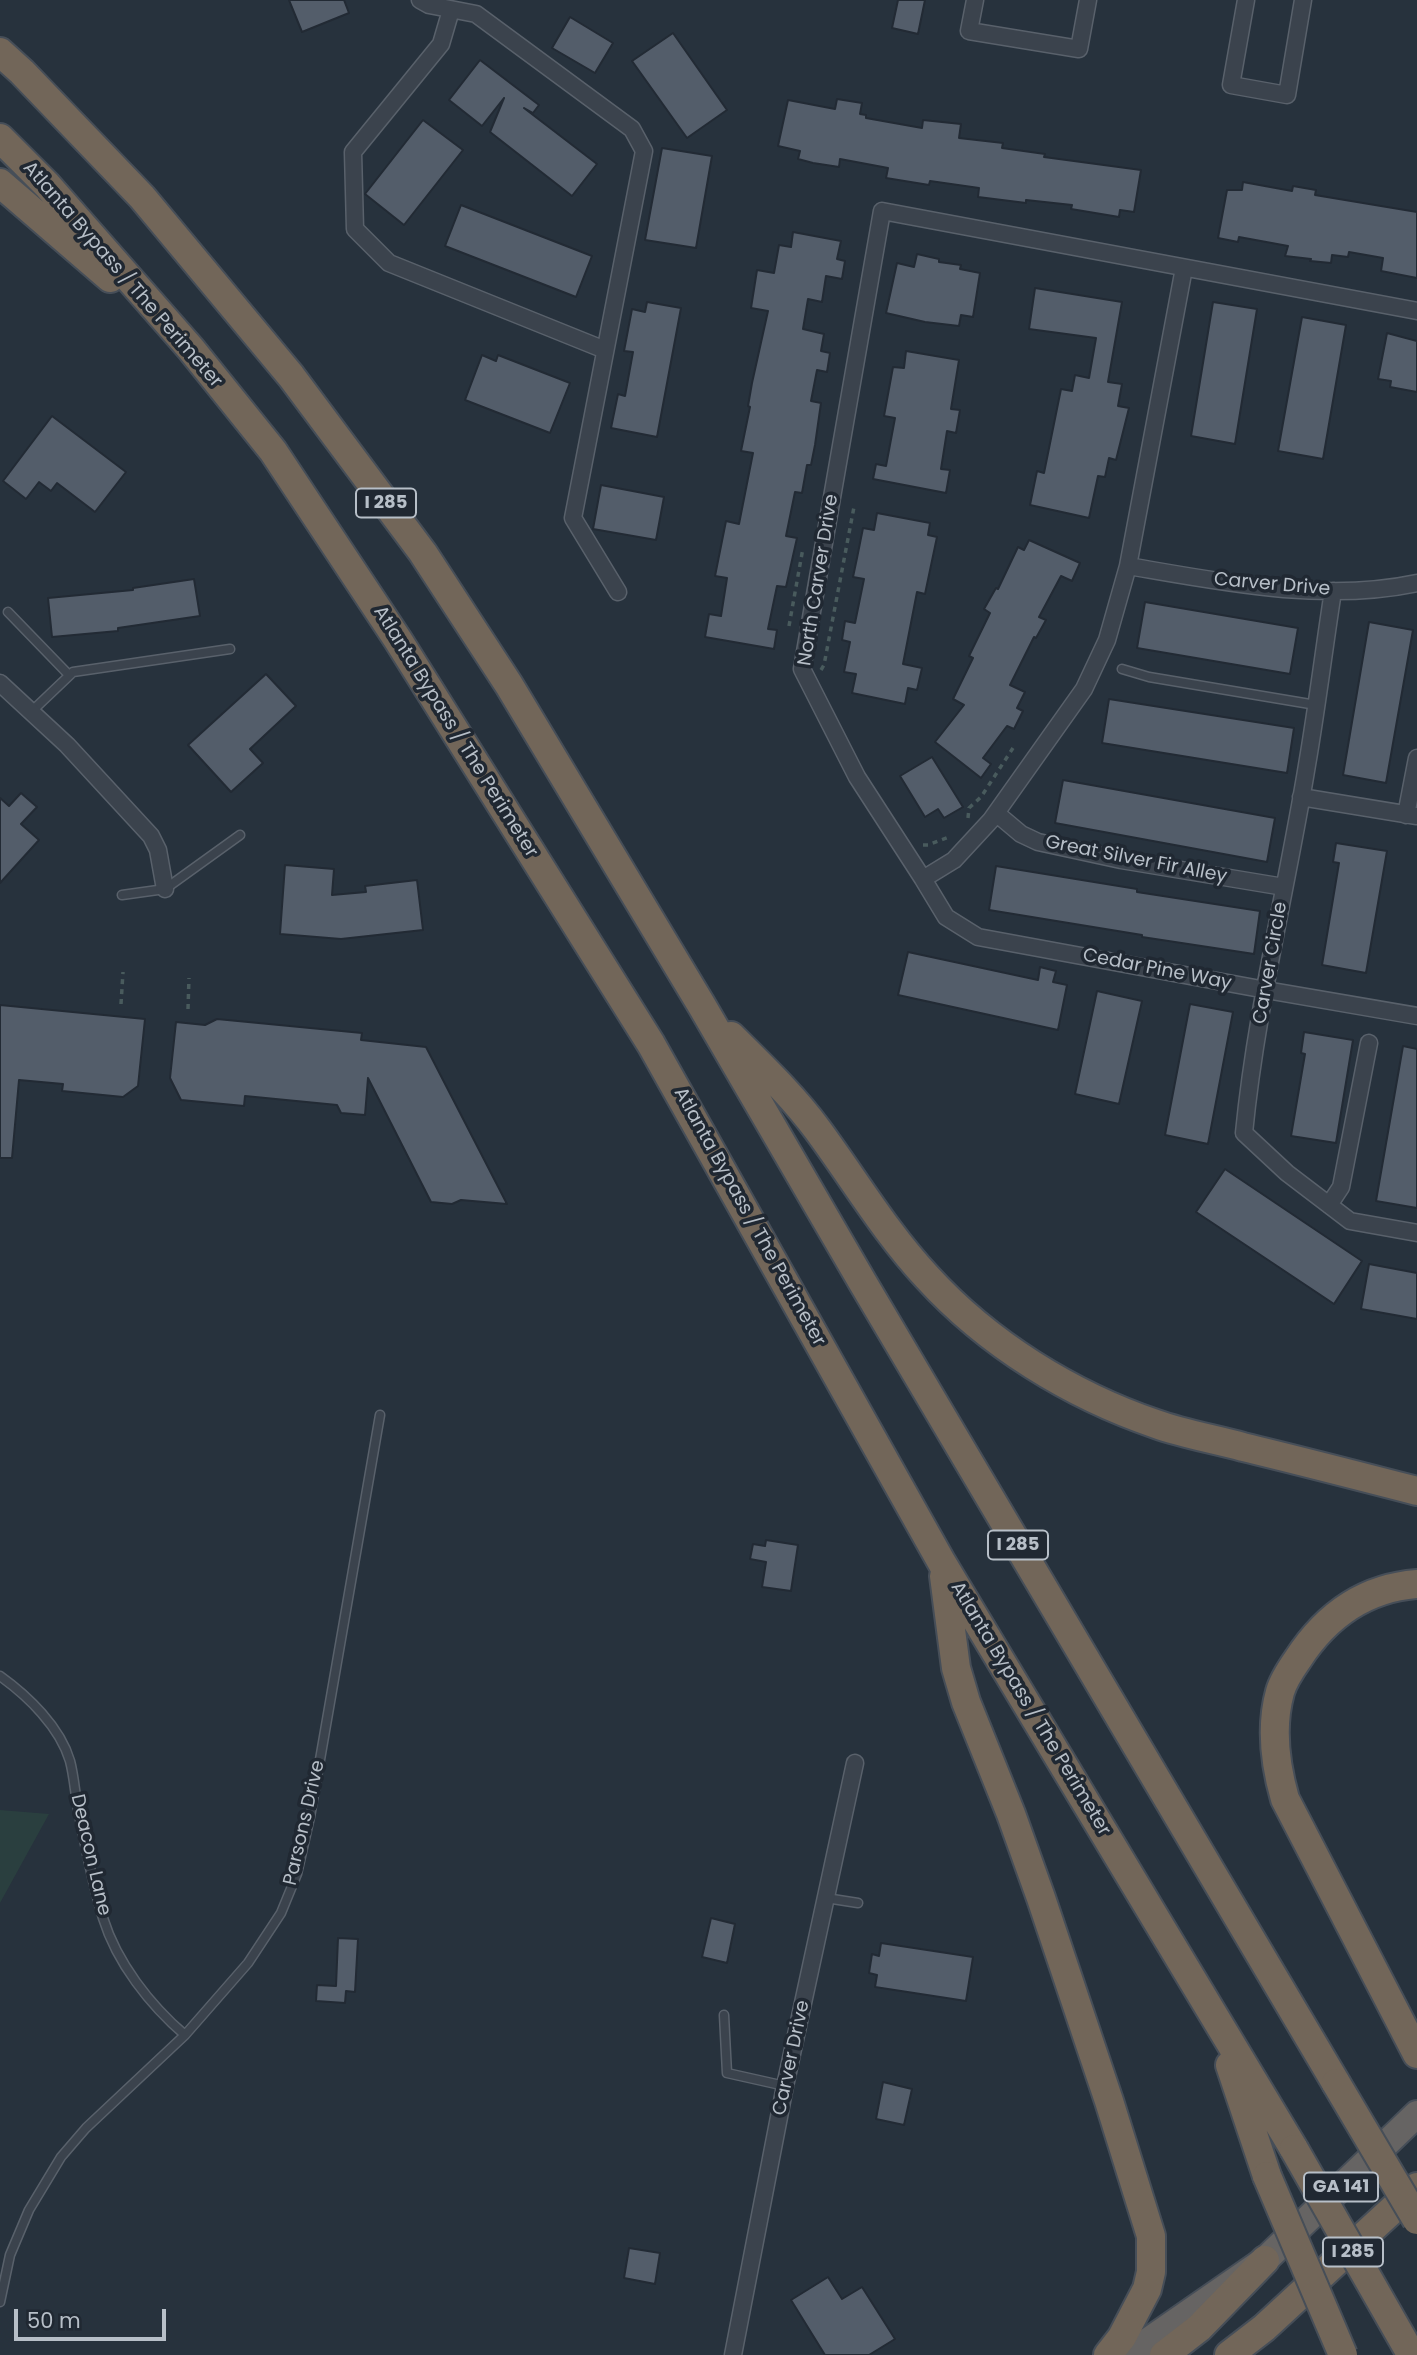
<!DOCTYPE html>
<html>
<head>
<meta charset="utf-8">
<style>
	body { margin:0 }
	#map { position:relative; width:1417px; height:2355px; overflow:hidden; background:#27323d; font-family:Poppins,sans-serif }
	canvas { display:block }
	.scale { position:absolute; left:14px; top:2309px; width:152px; height:32px; box-sizing:border-box; border:4px solid #b7bfc8; border-top:0; padding-left:9px; font-size:21px; line-height:24px; white-space:nowrap; color:#b7bfc8; -webkit-text-stroke:5px #202832; paint-order:stroke }
</style>
</head>
<body>
<div id="map">
<canvas width="1417" height="2355"></canvas>
<div class="scale">50 m</div>
</div>
<script>
const context = document.querySelector('canvas').getContext('2d');
context.lineJoin = 'round';
function fillPath(path, color) {
  context.fillStyle = color;
  context.fill(path, 'evenodd');
}
function strokePath(path, color, width, dash) {
  context.strokeStyle = color;
  context.lineWidth = width;
  context.lineCap = dash ? 'butt' : 'round';
  context.setLineDash(dash || []);
  context.stroke(path);
}
function label(font, color, halo, rows, align = 'center') {
  context.font = font + ' Poppins,sans-serif';
  context.lineWidth = 7;
  context.setLineDash([]);
  context.textBaseline = 'middle';
  context.strokeStyle = halo;
  context.fillStyle = color;
  for (const [text, x, y, turn = 0] of rows) {
    context.save();
    context.translate(x, y);
    context.rotate((+turn || 0) * Math.PI / 180);
    context.textAlign = isNaN(turn) ? turn : align;
    if (halo) context.strokeText(text, 0, 0);
    context.fillText(text, 0, 0);
    context.restore();
  }
}
fillPath(new Path2D(`
	M0 1810 49 1814 0 1903Z`), '#2a3f3f');
const building = new Path2D(`
	M289 0H344L349 13 302 32Z
	M898 0H925L918 34 892 28Z
	M570 17 613 43 595 73 552 48Z
	M673 33 727 110 687 138 632 61Z
	M480 60 539 105 533 113 524 108 597 164 572 196 490 132 504 98 482 126 449 100Z
	M837 99 862 103 860 114 866 115V118L922 128 923 120 961 124 959 138 1003 143 1002 148 1045 154 1044 157 1141 170 1134 212 1120 210 1119 217 1071 209 1072 205 1026 200V203L978 197 979 188 930 181 929 185 886 178 888 168 840 159 839 167 813 163 798 159 800 151 778 146 788 100 835 109Z
	M423 120 463 150 404 225 365 194Z
	M662 148 712 156 696 248 645 240Z
	M1243 182 1292 191 1293 186 1316 190 1315 195 1417 212V278L1381 271 1383 258 1349 252 1348 257 1332 255 1331 263 1310 261 1311 259 1285 256 1288 246 1239 237 1238 242 1218 238 1227 190H1242Z
	M461 205 592 256 576 297 445 246Z
	M793 232 841 241 837 259 845 261 842 279 826 276 822 302 808 299 803 329 824 334 821 351 830 353 827 372 817 370 811 401 821 403 815 445 811 465H807L802 493 795 492 786 536 797 538 786 587 777 586 768 629 777 630 774 649 705 637 709 614 721 616 727 578 715 576 726 521 739 524 753 453 741 451 750 407 748 406 752 383 768 311 751 308 757 270 774 273 779 245 791 247Z
	M917 254 939 259V262L961 265 960 269 980 273 973 317 961 315 959 326 925 322 886 313 897 263 914 267Z
	M1035 288 1122 302 1108 382 1122 384 1118 406 1129 408 1116 460 1109 458 1105 477 1098 476 1089 518 1030 505 1037 471 1044 473 1061 389 1072 391 1075 375 1089 378 1096 338 1029 329Z
	M647 302 681 308 657 437 611 428 618 394 625 396 633 352 624 351 632 309 645 312Z
	M1213 302 1257 309 1235 444 1191 436Z
	M1302 317 1346 325 1323 459 1278 451Z
	M1387 333 1417 341V392L1390 387 1391 381 1378 379Z
	M906 351 959 360 951 409 960 410 956 433 947 431 941 469 950 470 946 493 873 479 876 464 886 466 895 418 884 416 893 367 904 368Z
	M482 355 496 361 498 355 570 383 550 433 465 400Z
	M52 416 126 472 95 512 57 483 51 491 39 482 26 499 3 481Z
	M601 485 664 497 656 540 593 529Z
	M877 513 930 523 928 535 937 537 925 594 917 592 903 664 922 668 917 690 908 688 905 704 852 693 856 674 844 672 850 642 842 640 845 621 855 623 864 579 853 577 857 558 863 528 874 530Z
	M1029 540 1080 563 1072 581 1061 576 1039 617 1046 620 1036 638 1034 637 1010 685 1025 692 1017 708 1023 711 1014 729 1007 726 983 758 991 764 981 778 935 742 964 705 953 699 973 658 969 656 990 613 984 609 996 588 998 589 1018 547 1024 550Z
	M194 579 200 616 118 628V631L52 637 48 598 133 590V588Z
	M1145 602 1298 628 1290 674 1137 648Z
	M1369 622 1413 630 1386 783 1343 775Z
	M266 674 296 706 250 749 263 763 231 792 188 745Z
	M1109 699 1294 728 1287 773 1102 743Z
	M932 757 963 807 944 818 938 809 925 817 900 776Z
	M1063 780 1275 818 1267 862 1055 823Z
	M21 793 37 807 21 824 39 840 0 883V798L9 806Z
	M1336 843 1387 851 1366 973 1322 965 1339 863 1333 862Z
	M285 865 334 869 332 895 366 892 365 886 417 880 423 930 341 939 280 934Z
	M996 866 1137 889V892L1260 911 1254 954 1142 937V935L989 910Z
	M908 952 1038 980 1040 967 1056 971 1053 982 1067 985 1058 1030 898 995Z
	M1097 991 1142 1001 1119 1104 1075 1094Z
	M1190 1004 1233 1012 1208 1144 1165 1135Z
	M0 1005 145 1019 138 1086 123 1097 62 1091 63 1084 19 1080 12 1158H0Z
	M217 1019 362 1033 361 1040 426 1047 507 1204 461 1200 452 1204 431 1202 368 1078 365 1115 341 1113 337 1105 245 1096 244 1106 181 1100 170 1078 176 1022 205 1025Z
	M1304 1032 1353 1040 1336 1143 1291 1136 1305 1054 1301 1053Z
	M1403 1046 1417 1049V1208L1376 1201Z
	M1225 1169 1362 1261 1334 1304 1196 1212Z
	M1369 1264 1417 1273V1319L1361 1309Z
	M766 1540 798 1545 791 1591 762 1587 766 1562 750 1559 753 1544 765 1546Z
	M711 1918 735 1924 727 1963 702 1957Z
	M338 1938 358 1939 355 1992 346 1991 345 2003 316 2001 317 1985 336 1986Z
	M881 1943 973 1957 966 2001 875 1987 877 1975 869 1973 872 1954 879 1956Z
	M883 2082 912 2089 904 2125 876 2119Z
	M629 2248 660 2253 655 2284 624 2278Z
	M828 2277 842 2299 862 2287 895 2339 869 2355H825L791 2300Z`);
fillPath(building, '#535d6a');
strokePath(building, '#222a34', 2);
const service = new Path2D(`
	M8 612 69 675
	M1122 669 1149 677 1316 705
	M31 712 73 672 230 649
	M122 895 165 889 240 835
	M0 1676C28 1696 60 1727 70 1761 74 1776 75 1793 78 1809 85 1845 92 1883 103 1918 117 1963 150 2005 185 2035
	M826 1898 858 1903
	M724 2015 727 2073 785 2086
	M0 2302 10 2255 29 2210 61 2157 86 2128 185 2035 248 1963 281 1913 297 1874 310 1817 380 1415`);
const minor = new Path2D(`
	M420 0 429 5 476 14 632 129 644 151 573 518 618 592
	M975 0 969 31 1079 49 1088 0
	M1246 0 1231 85 1287 95 1303 0
	M451 10 441 44 353 152 355 229 389 263 605 350
	M1184 268 1128 566 1107 640 1084 689 991 820 954 860 923 879 857 777 802 669 882 211 1417 311
	M1128 566C1221 582 1324 603 1417 583
	M1333 591C1324 649 1317 707 1307 765 1287 888 1256 1009 1244 1133L1287 1173 1350 1221 1417 1233
	M0 683 67 745 151 836 158 850 165 889
	M1301 797 1417 816
	M996 813 1021 834 1038 842 1121 860 1284 887
	M1406 815 1417 758
	M923 879 946 917 978 937 1266 990 1417 1016
	M1329 1205 1341 1187 1369 1043
	M733 2355 785 2086 855 1763`);
const trunk = new Path2D(`
	M1128 2355 1265 2260 1417 2114`);
const motorway = new Path2D(`
	M0 52 22 72 142 197 291 376 423 553 509 685 702 1006 863 1283 1336 2083
	M0 138 47 185 191 349 273 451 398 640 651 1044 942 1563 1294 2149
	M0 183 110 278
	M731 1036C761 1066 792 1095 817 1129 854 1179 885 1232 927 1277 988 1344 1071 1395 1156 1424 1184 1434 1214 1439 1243 1447 1301 1461 1359 1476 1417 1491
	M944 1576 956 1668 966 1702 1011 1814 1041 1898 1109 2101 1151 2236V2272L1147 2289 1122 2337 1108 2355
	M1417 1584C1365 1588 1326 1616 1298 1659 1291 1669 1283 1681 1280 1692 1270 1728 1275 1764 1285 1799L1417 2054
	M1230 2065 1267 2176
	M1164 2355 1199 2328 1265 2260
	M1229 2355 1264 2328 1417 2187`);
strokePath(service, '#59616b', 11);
strokePath(minor, '#59616b', 19);
strokePath(trunk, '#464e58', 30);
strokePath(motorway, '#464e58', 32);
strokePath(new Path2D(`
	M789 626 803 548
	M821 670 824 665 854 507
	M968 818 969 808 981 797 1013 748
	M923 845H928L949 837
	M121 1004 123 972
	M188 1009 189 978`), '#495b5d', 3.5, [5, 5]);
strokePath(service, '#3b434d', 8);
strokePath(minor, '#3b434d', 16);
strokePath(trunk, '#666463', 26);
strokePath(motorway, '#726659', 28);
const motorwayBridge = new Path2D(`
	M1336 2083 1417 2220
	M1294 2149 1411 2354
	M1267 2176 1343 2355`);
strokePath(motorwayBridge, '#464e58', 32, []);
strokePath(motorwayBridge, '#726659', 28);
for (const [x, y, w] of [
	[386,503,60],
	[1018,1545,60],
	[1341,2187,74],
	[1353,2252,60]
]) {
  const box = new Path2D();
  box.roundRect(x - w / 2, y - 14.5, w, 29, 5);
  context.fillStyle = '#202832';
  context.fill(box);
  strokePath(box, '#b7bfc8', 2);
}
label('bold 18px', '#b7bfc8', null, [
	["I 285",386,503],
	["I 285",1018,1545],
	["GA 141",1341,2187],
	["I 285",1353,2252]
]);
label('19px', '#b7bfc8', '#202832', [
	["Atlanta Bypass / The Perimeter",122,275,49],
	["North Carver Drive",819,580,-81],
	["Carver Drive",1272,585,5],
	["Atlanta Bypass / The Perimeter",455,732,58],
	["Great Silver Fir Alley",1136,860,11],
	["Carver Circle",1271,963,-80],
	["Cedar Pine Way",1157,970,11],
	["Atlanta Bypass / The Perimeter",749,1217,61],
	["Atlanta Bypass / The Perimeter",1030,1709,59],
	["Parsons Drive",305,1823,-77],
	["Deacon Lane",90,1855,77],
	["Carver Drive",792,2058,-78]
]);
</script>
</body>
</html>
